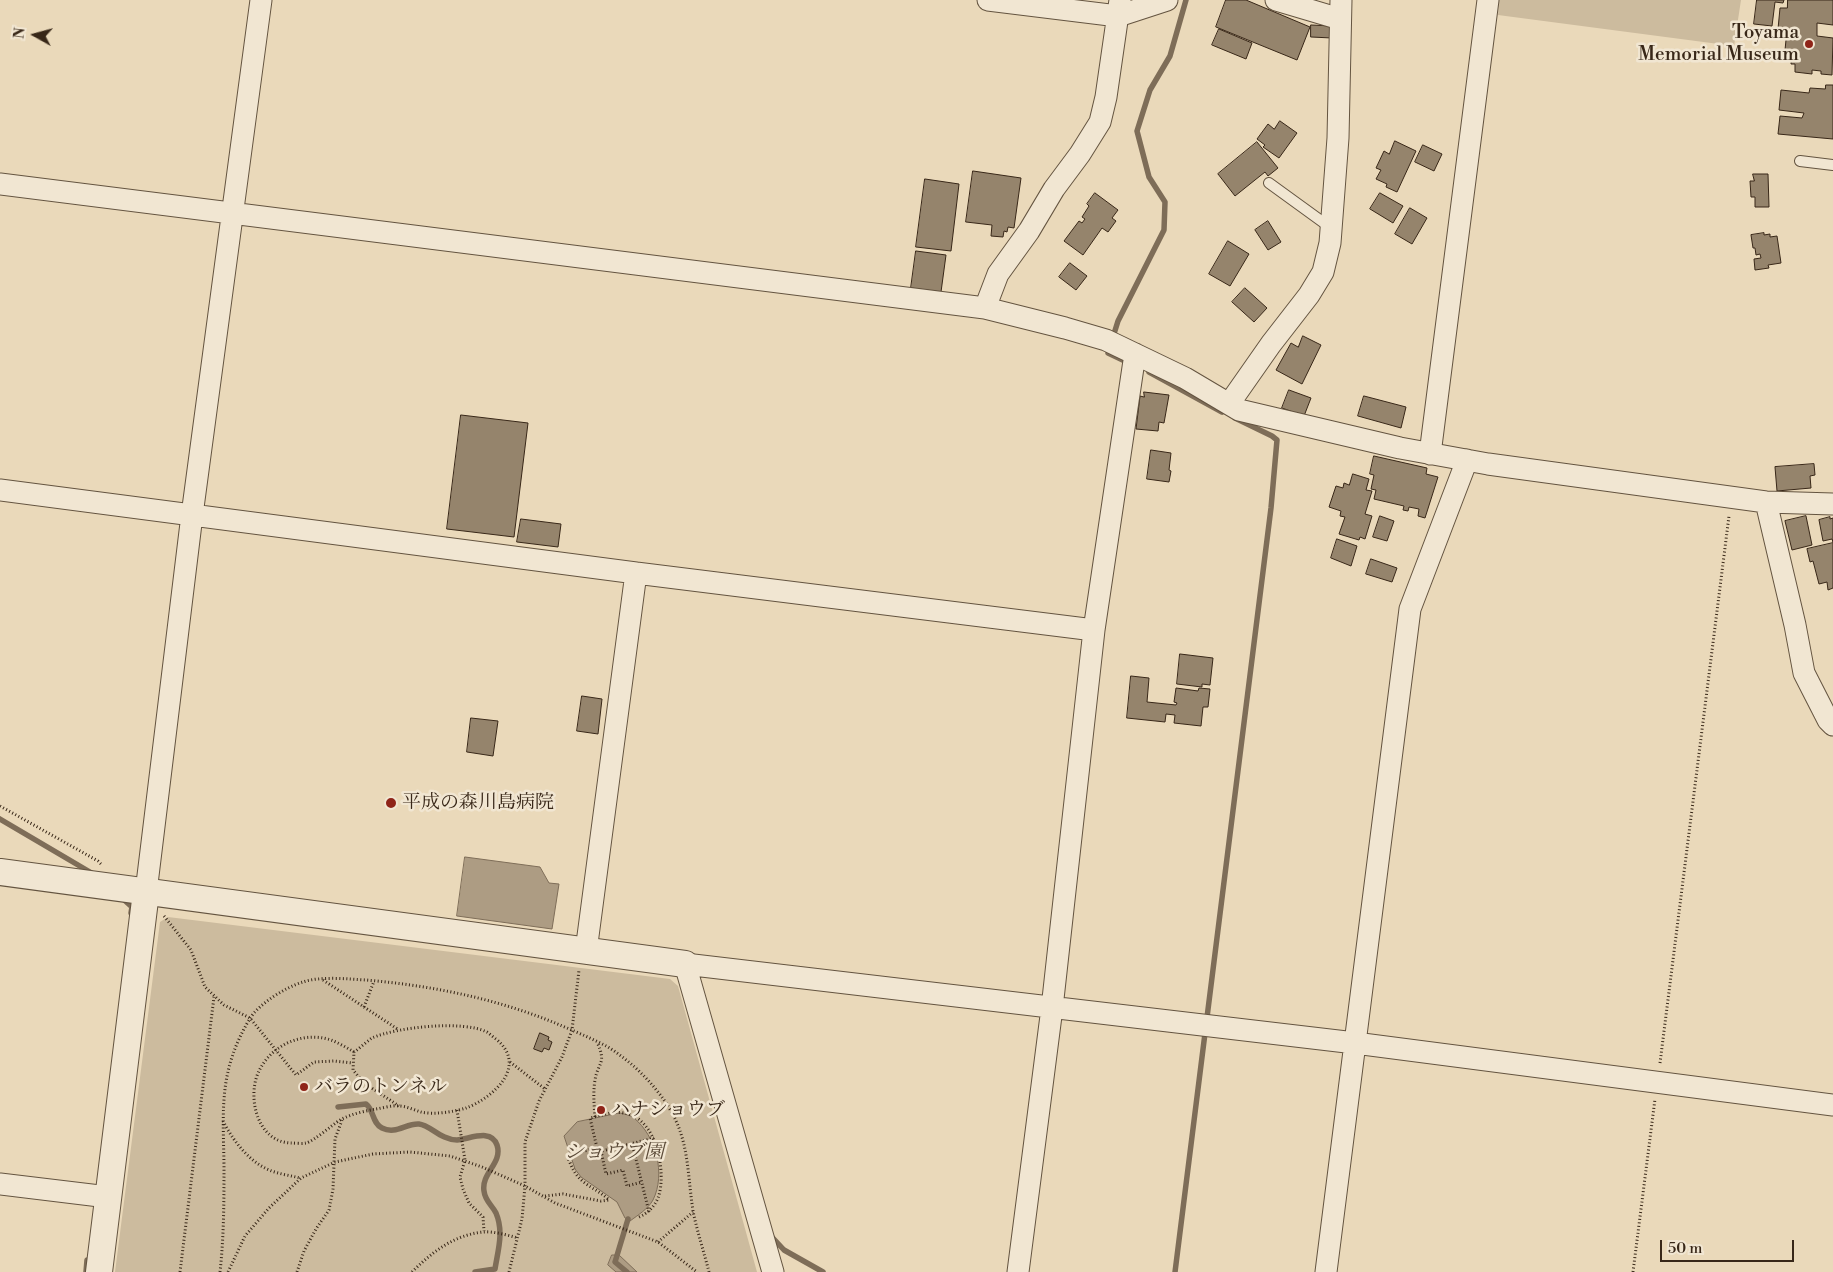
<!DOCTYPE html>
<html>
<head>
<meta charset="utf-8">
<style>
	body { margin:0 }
	#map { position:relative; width:1833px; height:1272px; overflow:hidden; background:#ead9ba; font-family:"Libre Bodoni",serif }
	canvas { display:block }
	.north { position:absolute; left:10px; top:10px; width:50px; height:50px; -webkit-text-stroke:4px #f1e6d2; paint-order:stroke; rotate:277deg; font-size:14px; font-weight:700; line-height:20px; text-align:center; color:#382718 }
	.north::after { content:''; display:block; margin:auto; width:18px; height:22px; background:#382718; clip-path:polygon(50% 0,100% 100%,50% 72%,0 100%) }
	.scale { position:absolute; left:1660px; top:1240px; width:134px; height:22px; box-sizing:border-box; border:2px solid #382718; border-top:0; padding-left:6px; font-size:15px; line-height:18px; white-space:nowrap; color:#382718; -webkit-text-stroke:4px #f1e6d2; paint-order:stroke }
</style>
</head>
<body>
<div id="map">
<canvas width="1833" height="1272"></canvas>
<div class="north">N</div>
<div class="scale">50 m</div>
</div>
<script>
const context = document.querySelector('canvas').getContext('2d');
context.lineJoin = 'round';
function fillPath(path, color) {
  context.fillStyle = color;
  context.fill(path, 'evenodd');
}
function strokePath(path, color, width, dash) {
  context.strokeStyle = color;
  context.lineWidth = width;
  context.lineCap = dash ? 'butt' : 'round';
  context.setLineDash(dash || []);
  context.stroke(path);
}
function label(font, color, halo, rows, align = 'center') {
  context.font = font + ' "Libre Bodoni","Noto Serif JP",serif';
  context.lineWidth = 5;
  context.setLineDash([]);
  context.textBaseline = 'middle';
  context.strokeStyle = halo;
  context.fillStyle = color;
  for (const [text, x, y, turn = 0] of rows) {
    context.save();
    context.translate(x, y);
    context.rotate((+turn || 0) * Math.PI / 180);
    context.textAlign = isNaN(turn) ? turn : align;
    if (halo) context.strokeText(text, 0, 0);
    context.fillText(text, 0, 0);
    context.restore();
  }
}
fillPath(new Path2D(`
	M1499 0H1741L1734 46 1498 15Z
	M168 917 670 979 678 986 757 1272H115L160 922Z`), '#ccbb9e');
const water = new Path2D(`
	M465 857 540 867 549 883 559 884 552 929 457 916Z
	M620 1113C624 1114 630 1115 634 1118 656 1136 666 1174 653 1200 648 1209 638 1215 630 1221L625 1218 617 1202 581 1177 575 1169 564 1136 577 1122Z
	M612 1255H619L637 1272H616L608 1265Z`);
fillPath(water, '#ad9c83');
strokePath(water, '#7e6d58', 1);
strokePath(new Path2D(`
	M1129 363 1108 353 1118 321 1164 230 1165 202 1149 177 1137 131 1150 90 1170 56 1186 0
	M1149 372 1222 412
	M0 819 95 875
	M121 897 132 907 131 913
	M338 1107 366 1104C374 1110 372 1123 382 1128 396 1135 406 1123 419 1124 430 1125 441 1140 457 1140 470 1139 491 1128 497 1145 503 1163 481 1173 484 1191 485 1201 492 1205 496 1213 504 1232 498 1250 495 1269L475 1272
	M771 1236 784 1250 823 1272
	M86 1272 87 1260
	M627 1272 615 1262 628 1219
	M1175 1272 1271 508 1277 440 1272 436 1235 418`), '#7e6d58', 5.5);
const building = new Path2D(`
	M1226 0H1246L1310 27 1297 60 1216 27Z
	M1757 0H1784L1783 3 1775 2 1772 26 1754 24Z
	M1788 0H1833V25L1817 23V36L1833 38 1832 75 1821 74V71L1812 70V74L1795 72V64H1791L1792 51 1785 50 1787 30 1778 29 1780 8H1787Z
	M1311 25 1333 26 1332 38 1311 37Z
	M1219 29 1252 43 1246 59 1212 45Z
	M1826 85H1833V139L1778 134 1780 116 1802 118 1804 113 1779 110 1781 90 1809 93 1810 88 1825 89Z
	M1280 121 1297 133 1279 158 1263 147 1265 145 1257 139 1268 124 1274 129Z
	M1395 141 1416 151 1397 192 1386 187 1387 184 1376 179 1381 170 1376 168 1384 151 1389 154Z
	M1257 142 1278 168 1268 176 1265 172 1235 196 1218 174Z
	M1423 145 1442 154 1434 171 1415 162Z
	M973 171 1021 178 1014 228 1008 227 1007 232 1004 231 1003 237 991 236 992 225 966 222Z
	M1753 174H1768L1769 207H1755V197H1751L1750 181H1754Z
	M925 179 959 184 951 251 916 247Z
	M1095 193 1118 210 1112 218 1116 221 1108 232 1102 228 1083 255 1064 241 1079 221 1082 223 1085 219 1082 217 1089 206 1087 204Z
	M1380 193 1403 206 1393 223 1370 209Z
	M1410 208 1427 218 1412 244 1395 234Z
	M1268 221 1281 242 1268 250 1255 230Z
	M1764 233V235L1770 234V237L1777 236 1781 263 1768 265 1769 268 1755 270 1754 259 1761 258 1760 254 1756 255 1755 248H1753L1751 235Z
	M1228 241 1249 254 1230 286 1209 274Z
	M916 251 946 255 941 292 911 288Z
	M1070 263 1087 276 1076 290 1059 277Z
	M1245 288 1267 308 1254 322 1232 302Z
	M1303 336 1321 345 1302 384 1276 370 1291 343 1298 347Z
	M1289 390 1311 398 1304 416 1282 408Z
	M1144 392 1169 395 1164 423 1159 422 1158 431 1136 429 1140 396 1144 397Z
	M1364 396 1406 407 1401 428 1358 416Z
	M461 415 528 423 514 537 447 529Z
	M1151 450 1171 453 1169 470 1171 471 1169 482 1147 479Z
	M1374 456 1427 468 1426 474 1438 477 1425 518 1418 516 1419 509 1409 507 1408 511 1403 510 1404 506 1374 499 1376 490 1371 489 1374 475 1370 474Z
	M1814 464 1815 475 1810 476 1811 488 1777 491 1775 467Z
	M1353 474 1369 479 1366 490 1372 491 1365 514 1372 516 1365 539 1360 537 1359 540 1339 534 1345 517 1340 516 1341 511 1329 507 1336 486 1343 488 1344 483 1349 485Z
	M1380 516 1394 521 1387 541 1373 537Z
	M1806 516 1812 545 1792 550 1785 521Z
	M1830 517V519L1833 518V542L1832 539 1823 541 1819 520Z
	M521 519 561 524 558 547 517 542Z
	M1337 539 1357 546 1351 566 1331 558Z
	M1833 543V588L1828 590 1827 582 1819 584 1813 561 1810 562 1807 549Z
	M1371 559 1397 568 1392 582 1366 574Z
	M1180 654 1213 658 1210 685 1202 684V687L1177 684Z
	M1131 676 1149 678 1147 702 1176 705 1177 703 1174 702 1176 688 1198 691 1199 688 1210 689 1208 707H1203L1201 726 1174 723 1175 715 1166 714 1165 722 1127 718Z
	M582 696 602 699 598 734 577 731Z
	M471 718 498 721 493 756 467 752Z
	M540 1033 549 1037 548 1040 552 1042 549 1050 544 1048 542 1052 534 1049Z`);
fillPath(building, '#95846c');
strokePath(building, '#382718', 1);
const service = new Path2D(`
	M1800 161 1833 165
	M1269 183 1331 228`);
const minor = new Path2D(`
	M988 0 1118 16 1167 0
	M1276 0 1340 19
	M0 184 985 308 1065 328 1106 340 1185 378 1239 410 1400 448 1488 464 1766 502 1833 504
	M985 308 998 274 1029 231 1054 189 1080 154 1100 122 1106 97 1120 0
	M1229 404 1271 344 1309 295 1323 272 1330 243 1338 138 1341 0
	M1430 454 1488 0
	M0 490 636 573 1094 630
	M1766 502 1795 625 1804 673 1828 720 1833 725
	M146 892 192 515 261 0
	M586 951 636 573
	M0 1184 108 1197
	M773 1272 685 964 1355 1043 1833 1105
	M1018 1272 1052 1008 1094 630 1135 354
	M1326 1272 1410 609 1467 460`);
const tertiary = new Path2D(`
	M0 872 685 964
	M99 1272 146 892`);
strokePath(service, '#645440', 12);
strokePath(minor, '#645440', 23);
strokePath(tertiary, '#645440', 28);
strokePath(new Path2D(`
	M0 806 98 861 101 864
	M164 916 191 950 205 987 224 1005 250 1018 296 1075 314 1062 334 1061 353 1063
	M323 980 399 1030
	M364 1007 374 981
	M354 1052C347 1048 339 1043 331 1040 304 1031 273 1044 260 1069 246 1094 256 1142 291 1143 295 1143 302 1144 306 1143 314 1141 332 1125 340 1120 351 1114 365 1111 376 1109 383 1108 392 1105 399 1106 406 1106 414 1110 421 1112 434 1115 453 1112 466 1108 493 1098 529 1066 496 1039 493 1037 490 1034 487 1032 463 1020 397 1027 372 1038 366 1042 360 1048 354 1052L353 1070 364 1083 399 1106
	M510 1062 545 1089
	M1660 1063 1729 516
	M457 1110 465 1160 460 1177 463 1189 469 1203 483 1217 484 1231
	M595 1117C594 1104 593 1092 595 1080 598 1062 607 1064 597 1042
	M223 1121C232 1139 247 1159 265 1168 276 1174 289 1175 300 1178
	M632 1143 649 1212
	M601 1151 606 1174 623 1170 627 1186 642 1182
	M545 1196 563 1194 601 1201 609 1200C602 1193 593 1189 585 1183 575 1176 571 1166 567 1155L597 1148
	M639 1217C648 1213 654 1207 658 1198 667 1174 657 1121 628 1114 615 1110 603 1115 590 1118L598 1152 654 1138
	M658 1242 693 1212
	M180 1272 214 997
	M220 1272C224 1236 224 1200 224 1164 223 1108 219 1071 249 1020 258 1004 286 987 303 982 320 976 349 979 366 980 436 986 503 1000 567 1028 581 1034 595 1040 608 1047 627 1059 644 1074 658 1092 690 1132 686 1164 693 1211 697 1231 704 1252 709 1272
	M228 1272 245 1236 269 1208 301 1178 335 1162 373 1154 410 1152 450 1156 482 1167 525 1186 555 1203 658 1242 697 1272
	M297 1272 304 1251 316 1229 329 1210 333 1189 335 1139 342 1120
	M412 1272C432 1252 454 1235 483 1232 493 1231 507 1235 518 1238
	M509 1272 522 1219 525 1186V1142L539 1101 562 1057 572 1030 579 970
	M1633 1272 1655 1099`), '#382718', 3, [1, 2.5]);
strokePath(service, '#f1e6d2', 10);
strokePath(minor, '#f1e6d2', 21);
strokePath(tertiary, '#f1e6d2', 26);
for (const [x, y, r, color] of [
	[1809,44,5,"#8f2418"],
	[391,803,6,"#8f2418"],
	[304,1087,5,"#8f2418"],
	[601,1110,5,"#8f2418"]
]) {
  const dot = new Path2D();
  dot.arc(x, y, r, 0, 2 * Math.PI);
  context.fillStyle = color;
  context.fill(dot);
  strokePath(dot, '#f1e6d2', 2);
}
label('19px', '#382718', '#f1e6d2', [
	["Toyama",1799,33,"right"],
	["Memorial Museum",1799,55,"right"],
	["平成の森川島病院",402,803],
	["バラのトンネル",314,1087],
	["ハナショウブ",611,1110]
], 'left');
label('italic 20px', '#5b4a38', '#f1e6d2', [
	["ショウブ園",614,1153]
]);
</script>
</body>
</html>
